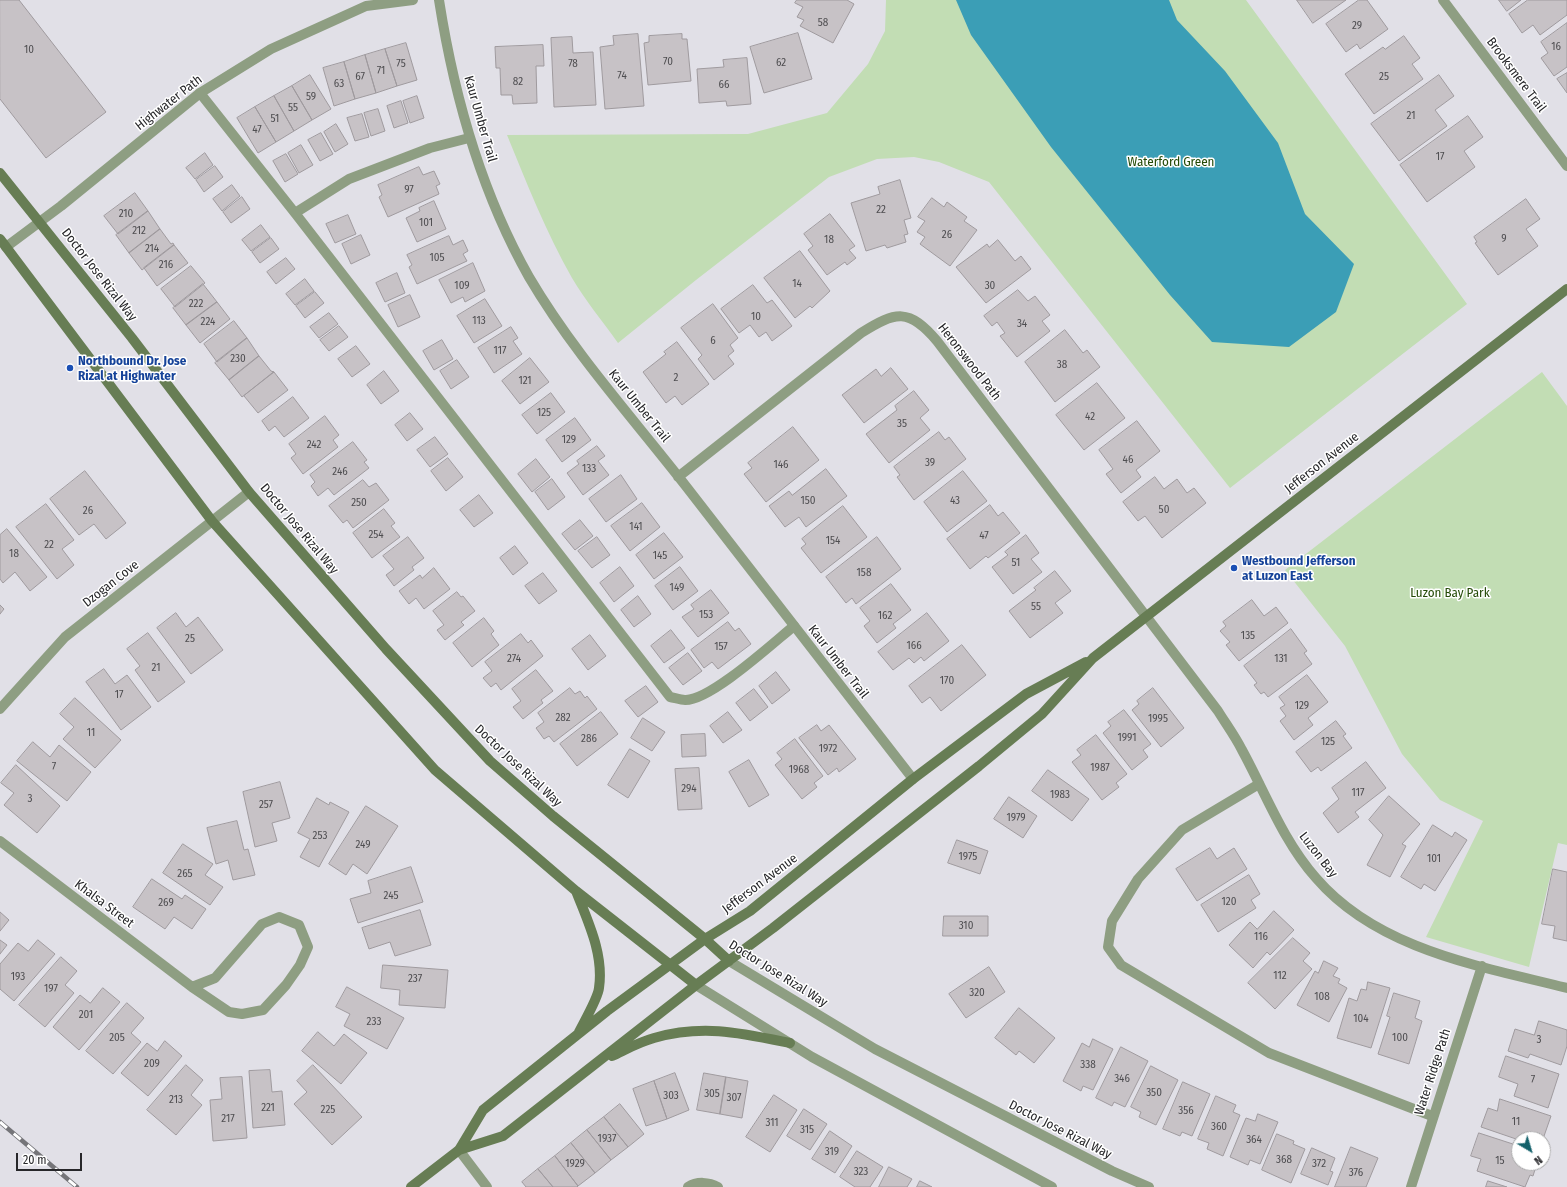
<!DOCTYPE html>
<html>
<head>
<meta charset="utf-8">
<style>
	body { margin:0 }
	#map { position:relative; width:1567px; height:1187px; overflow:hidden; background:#e1e0e7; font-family:"Fira Sans Condensed",sans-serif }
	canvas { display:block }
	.north { position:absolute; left:1511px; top:1131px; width:40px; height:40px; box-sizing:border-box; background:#fff; border:1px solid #a9a9aa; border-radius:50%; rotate:142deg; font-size:11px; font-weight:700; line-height:16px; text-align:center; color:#27272a }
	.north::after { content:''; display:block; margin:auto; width:14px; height:18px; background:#12606a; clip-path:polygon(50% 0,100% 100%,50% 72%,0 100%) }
	.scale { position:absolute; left:16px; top:1153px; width:66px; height:18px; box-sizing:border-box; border:2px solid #27272a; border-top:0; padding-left:5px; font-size:12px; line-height:14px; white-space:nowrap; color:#27272a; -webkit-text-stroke:3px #fff; paint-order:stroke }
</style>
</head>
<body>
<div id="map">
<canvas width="1567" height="1187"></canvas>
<div class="north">N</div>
<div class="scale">20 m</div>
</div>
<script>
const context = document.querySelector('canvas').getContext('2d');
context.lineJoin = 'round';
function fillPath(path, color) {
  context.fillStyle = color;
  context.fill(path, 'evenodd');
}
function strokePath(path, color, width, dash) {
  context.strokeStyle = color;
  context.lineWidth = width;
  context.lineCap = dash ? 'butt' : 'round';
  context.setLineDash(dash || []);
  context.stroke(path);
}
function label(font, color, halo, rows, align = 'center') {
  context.font = font + ' "Fira Sans Condensed",sans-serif';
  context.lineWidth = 3;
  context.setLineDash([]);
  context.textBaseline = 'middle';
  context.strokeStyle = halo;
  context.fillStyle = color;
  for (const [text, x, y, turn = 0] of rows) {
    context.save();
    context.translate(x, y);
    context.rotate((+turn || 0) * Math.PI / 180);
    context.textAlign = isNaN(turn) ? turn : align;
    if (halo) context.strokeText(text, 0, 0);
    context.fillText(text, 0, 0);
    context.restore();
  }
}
fillPath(new Path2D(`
	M886 0H1246L1467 304 1230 488 989 182 939 162 914 157 877 159 829 177 696 280 618 343C603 322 585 300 572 278 546 232 527 184 507 135L748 134 827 113 868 64 885 31Z
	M1542 372 1567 406V845L1558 843 1529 967 1426 937 1483 821 1440 800 1402 754 1345 646 1285 570Z`), '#c2ddb4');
fillPath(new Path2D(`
	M956 0H1169L1177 20 1225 71 1278 143 1305 214 1354 264 1336 312 1289 347 1212 342 1170 295 1051 147 971 35Z`), '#3b9eb6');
const building = new Path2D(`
	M0 0H19L106 112 46 158 0 99Z
	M797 0H847L854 4 833 43 800 26 804 20 797 17 803 7 795 3Z
	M1297 0H1346L1313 23Z
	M1359 0H1367L1388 29 1360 49 1357 44 1346 52 1326 24Z
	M1499 0H1521L1507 11Z
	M1528 0H1567V15L1540 35 1533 25 1522 33 1509 14Z
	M1567 23V67L1554 76 1541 58 1548 53 1541 42Z
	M798 33 812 79 764 93 750 47Z
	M638 34 644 106 605 109 600 47 614 45 613 36Z
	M682 34V39H687L691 81 648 85 644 43 649 42V36Z
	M1404 36 1420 58 1412 64 1423 79 1374 114 1345 74 1383 47 1385 49Z
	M572 37 573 53 593 52 596 105 554 107 551 38Z
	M406 43 417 80 397 86 385 49Z
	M543 45 544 66H536L537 103 513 104 512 95H501L500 68H496L495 47Z
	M385 49 397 86 376 93 365 55Z
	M365 55 376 93 355 99 344 62Z
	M747 58 751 104 727 106 726 101 699 103 697 69 724 67 723 60Z
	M344 62 355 99 334 106 323 68Z
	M1567 73V93L1557 79Z
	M310 75 331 109 312 120 292 86Z
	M1439 75 1454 96 1435 110 1447 126 1399 161 1371 124Z
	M292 86 312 120 294 131 274 96Z
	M274 96 294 131 276 142 255 107Z
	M417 96 424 118 410 123 403 101Z
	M401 101 408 123 394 128 387 106Z
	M255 107 276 142 258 153 237 118Z
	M378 109 385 131 371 136 364 113Z
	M362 114 369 137 355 141 347 118Z
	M1468 116 1483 137 1464 151 1475 167 1427 202 1400 165Z
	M336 124 348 144 335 152 324 132Z
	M321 133 333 154 320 161 308 140Z
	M301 145 313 165 299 173 288 153Z
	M205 153 213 165 195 179 186 168Z
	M286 154 298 174 285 182 273 161Z
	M215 166 223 177 204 192 196 180Z
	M419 167 423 175 434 171 440 184 436 186 439 194 388 217 379 197 382 195 378 185Z
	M900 180 911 218 904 220 908 234 904 235 906 242 887 248 885 245 866 251 851 203 880 194 878 187Z
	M232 185 240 196 222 211 213 199Z
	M135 193 148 211 118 234 104 216Z
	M242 197 250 209 231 223 223 212Z
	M932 198 944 207 947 202 967 217 964 221 977 230 950 266 920 244 925 237 917 232 925 221 918 217Z
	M1526 199 1540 219 1526 229 1538 246 1498 275 1475 243 1477 242 1474 237Z
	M434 201 446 229 417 242 406 218 420 211 419 208Z
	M148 211 160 229 129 253 116 235Z
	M830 214 855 246 849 250 856 258 847 265 845 262 827 275 808 250 813 246 804 234Z
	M348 215 356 234 335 243 326 224Z
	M261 225 270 237 251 251 242 240Z
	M160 229 171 244 173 243 174 245 142 270 129 253Z
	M361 235 370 255 351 264 342 244Z
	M449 236 453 245 463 240 468 251 463 254 467 261 417 284 409 267 412 265 407 255Z
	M271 238 279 249 260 263 252 252Z
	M998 240 1015 261 1021 256 1031 269 986 303 956 267 987 244 989 247Z
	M174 245 188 263 157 286 144 268Z
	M800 251 830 291 812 308 810 306 795 318 764 278Z
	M286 258 295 269 276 284 267 272Z
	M473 263 485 291 465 302 463 297 451 303 439 280Z
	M191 266 205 283 175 307 161 289Z
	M397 273 405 293 385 302 376 283Z
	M305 279 314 291 295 305 286 294Z
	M203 284 217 302 186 325 173 308Z
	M753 285 767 303 772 300 792 326 772 341 766 332 759 337 750 325 739 333 721 309Z
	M1018 290 1028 301 1035 296 1050 315 1042 321 1050 331 1017 357 1000 336 1005 333 997 322 992 326 984 316Z
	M315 292 324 303 305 318 296 306Z
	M410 295 420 317 398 327 388 305Z
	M485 299 502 326 474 343 457 316Z
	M217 302 230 319 200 343 186 325Z
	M713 304 738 338 730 345 734 351 728 356 734 364 714 380 698 359 702 355 681 328Z
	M329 313 338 324 319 338 310 327Z
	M234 321 247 338 217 362 204 344Z
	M339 326 348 337 329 351 320 340Z
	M511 327 518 338 513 341 522 354 494 373 478 348Z
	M1065 330 1083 353 1087 350 1100 367 1055 402 1025 362Z
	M247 338 259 356 229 380 215 363Z
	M442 340 453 359 434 370 423 351Z
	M677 342 709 384 682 405 675 396 666 403 643 372 666 354 664 352Z
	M356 346 370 364 352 377 338 359Z
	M259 356 271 371 274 372 242 397 229 380Z
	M530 358 549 382 520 404 502 381Z
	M457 360 469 377 451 389 440 371Z
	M891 368 908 389 864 423 842 395 876 369 881 376Z
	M384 371 399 391 381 404 367 385Z
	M274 372 288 390 258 413 244 396Z
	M1097 383 1125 418 1084 450 1056 415Z
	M914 391 929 410 920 418 930 430 889 463 866 434 897 410 895 406Z
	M551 393 565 412 537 434 522 415Z
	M293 397 309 418 284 437 275 426 269 431 262 421Z
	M410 413 423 429 407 441 395 425Z
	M325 416 339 435 333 440 338 447 303 474 291 458 296 454 289 444Z
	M575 418 591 440 562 462 546 440Z
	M1137 421 1160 451 1136 470 1141 477 1121 493 1106 474 1113 469 1099 450Z
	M793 427 819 460 766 502 744 474 752 468 748 463Z
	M939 432 945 440 949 437 966 459 914 500 897 477 900 475 894 467Z
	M435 437 448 454 430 467 417 450Z
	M353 442 367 460 364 462 369 468 334 495 328 488 318 496 311 486 315 482 310 475Z
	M597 446 605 456 598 461 609 475 583 495 567 473 579 464 577 461Z
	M448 458 463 477 446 491 431 471Z
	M536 459 550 477 532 492 518 474Z
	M826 469 847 496 806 527 799 517 785 527 769 506 789 491 792 495Z
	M85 471 126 523 106 539 94 524 79 535 50 499Z
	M963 471 987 501 947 532 924 502Z
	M621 475 637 499 606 522 589 499Z
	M1155 477 1164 489 1177 479 1187 493 1194 488 1206 503 1162 538 1145 516 1138 521 1123 502Z
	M552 479 565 497 548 510 535 492Z
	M363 480 369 487 376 483 389 500 353 528 347 520 343 523 329 506Z
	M479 495 493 513 474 527 460 510Z
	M642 503 660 527 630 551 611 526Z
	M46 504 74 540 62 549 74 565 57 579 16 527Z
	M990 505 998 516 1003 512 1020 533 988 558 986 556 970 569 947 539Z
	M843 506 867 537 821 573 801 548 806 544 802 539Z
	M384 509 395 523 391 526 400 537 372 558 353 533Z
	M580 520 593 536 575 550 562 534Z
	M7 529 47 577 30 591 15 572 3 583 0 579V535Z
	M664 533 683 557 654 579 636 555Z
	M1026 535 1039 553 1031 559 1042 572 1013 594 992 567 1008 555 1005 552Z
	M408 537 424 558 412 567 414 570 394 586 386 575 394 569 383 556Z
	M597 537 610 555 592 568 578 551Z
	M877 537 901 569 856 604 852 598 846 603 826 577Z
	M515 546 528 563 513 575 500 558Z
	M620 567 634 586 614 602 600 583Z
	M680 567 698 591 673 610 655 586Z
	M434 568 450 589 424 609 416 598 409 604 399 591 420 575 422 578Z
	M1055 571 1071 591 1055 603 1063 613 1030 638 1009 611 1036 590 1034 588Z
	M543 573 557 591 539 604 525 586Z
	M891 584 911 610 893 624 896 628 877 643 864 626 870 621 860 608Z
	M711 590 729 613 698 637 682 617 694 609 691 605Z
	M457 592 461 597 463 596 475 611 461 622 464 625 445 640 437 630 444 625 433 611Z
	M638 596 651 614 634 627 621 610Z
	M1252 600 1264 616 1276 607 1288 623 1239 661 1226 645 1230 642 1220 631 1226 626 1223 622Z
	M0 605 4 609 0 614Z
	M176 613 186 627 198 617 223 650 191 674 157 628Z
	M927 613 949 641 924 661 921 657 914 663 909 658 893 670 878 652Z
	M484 618 494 631 491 634 499 645 472 667 453 643Z
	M728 622 735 631 739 628 751 644 718 669 712 662 704 668 691 650Z
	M1291 629 1307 651 1304 653 1312 664 1268 697 1264 692 1261 694 1254 685 1257 683 1244 666Z
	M671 630 685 648 664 663 651 646Z
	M148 633 185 682 158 702 135 670 140 666 127 649Z
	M521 634 528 643 531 640 543 656 501 690 496 683 491 687 483 678 492 671 485 662Z
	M590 635 606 656 588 670 572 649Z
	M962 645 986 675 941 711 930 697 922 703 909 686Z
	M688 653 702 671 683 685 669 668Z
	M104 669 115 684 127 675 151 707 121 730 86 682Z
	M536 670 553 691 541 700 543 703 523 719 513 707 521 701 512 689Z
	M776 672 790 690 772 704 759 686Z
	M1307 675 1328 702 1308 718 1313 725 1294 740 1280 721 1286 716 1280 708 1285 705 1279 697Z
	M646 686 658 702 638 717 625 701Z
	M570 688 575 694 580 691 585 698 587 696 597 709 554 742 549 736 544 739 536 728 544 722 538 713Z
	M1153 688 1184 728 1161 747 1132 710 1139 704 1137 701Z
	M754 689 768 707 750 721 736 703Z
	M75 698 121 740 95 768 63 739 74 727 60 714Z
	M1124 710 1151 744 1143 750 1148 757 1132 770 1103 733 1111 726 1108 722Z
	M601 712 618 734 577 766 560 744Z
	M728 712 742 730 723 743 710 726Z
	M643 718 665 732 652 751 631 738Z
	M1336 721 1346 734 1343 736 1352 748 1321 771 1318 767 1311 772 1296 752Z
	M817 725 821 731 829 725 856 759 839 772 837 768 828 775 799 738Z
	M705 734 706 756 682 757 681 735Z
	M1096 735 1127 774 1116 783 1119 787 1102 800 1072 762 1081 755 1077 750Z
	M795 739 823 776 814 783 817 787 802 799 775 765 782 759 777 753Z
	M33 742 50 757 59 745 91 772 67 801 17 761Z
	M630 749 650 761 628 798 608 785Z
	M749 760 769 795 749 807 729 772Z
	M1366 762 1386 788 1355 812 1359 817 1338 833 1323 813 1339 799 1332 788Z
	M16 765 60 806 37 833 4 805 14 793 1 783Z
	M699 768 702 809 678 810 675 769Z
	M1048 770 1089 799 1072 821 1032 791Z
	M280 782 290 818 272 823 277 841 255 847 243 792Z
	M1389 796 1420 824 1402 844 1406 846 1390 877 1367 865 1383 835 1369 820Z
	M1009 797 1037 816 1023 838 994 819Z
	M317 798 329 805 330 802 349 812 319 867 300 857 310 839 298 833Z
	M366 806 398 826 367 874 353 864 346 875 329 864Z
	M237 821 244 850 248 849 255 875 233 880 228 860 216 864 207 828Z
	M1433 825 1452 837 1455 832 1467 840 1435 891 1424 884 1421 889 1401 877Z
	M957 840 988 851 980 874 948 863Z
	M183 844 213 864 205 875 223 887 210 905 163 873Z
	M1210 848 1217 859 1234 848 1247 869 1197 901 1176 869Z
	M411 867 423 902 358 923 350 899 371 893 368 881Z
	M1553 869 1567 872V941L1553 938 1555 926 1542 924Z
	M1249 875 1260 894 1251 900 1256 908 1218 932 1201 905Z
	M152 879 182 899 185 895 206 909 192 929 174 917 165 929 133 907Z
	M420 910 431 945 395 956 390 942 369 949 362 928Z
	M1274 911 1294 930 1270 955 1267 952 1253 968 1229 945 1250 922 1257 929Z
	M0 912 9 920 0 931Z
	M944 916H988V936H943Z
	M1293 938 1310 953 1303 961 1312 969 1275 1009 1248 983Z
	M0 940 7 945 0 954Z
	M38 940 55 954 14 1001 0 989V964L18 943 28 951Z
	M61 957 77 971 65 985 74 993 45 1027 19 1005Z
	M1324 961 1338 968 1333 976 1340 979 1338 983 1347 988 1329 1022 1297 1005 1315 971 1318 973Z
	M383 965 448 970 445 1008 399 1005 400 990 381 988Z
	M989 967 1005 992 966 1018 949 994Z
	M1368 982 1390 988 1371 1048 1337 1038 1349 998 1357 1001 1361 989 1366 990Z
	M347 987 404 1018 387 1049 344 1026 350 1014 336 1007Z
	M103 988 120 1002 79 1050 53 1027 80 995 90 1003Z
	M1394 993 1420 1001 1415 1018 1422 1021 1409 1064 1378 1054 1390 1017 1387 1016Z
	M127 1003 144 1018 131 1033 141 1042 113 1074 86 1051Z
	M1019 1008 1055 1038 1034 1063 1019 1051 1016 1055 995 1038Z
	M1539 1021 1567 1030V1046L1561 1065 1530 1054 1528 1058 1508 1051 1515 1029 1534 1035Z
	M318 1032 334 1046 344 1034 367 1053 341 1084 302 1051Z
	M1093 1039 1113 1049 1093 1090 1083 1086 1081 1091 1063 1081 1082 1043 1089 1047Z
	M165 1041 182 1056 148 1096 121 1073 147 1043 157 1051Z
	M1121 1047 1148 1061 1125 1107 1114 1102 1112 1106 1096 1098Z
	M1506 1056 1559 1074 1548 1108 1514 1096 1518 1084 1499 1077Z
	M186 1065 203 1080 191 1095 202 1105 176 1135 147 1110Z
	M313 1065 362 1117 332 1145 294 1104 307 1092 297 1081Z
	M1151 1066 1178 1080 1156 1125 1139 1117 1141 1112 1131 1107Z
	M270 1070 272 1092 282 1091 285 1125 253 1128 249 1071Z
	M675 1073 689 1110 667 1119 654 1081Z
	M704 1073 726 1077 720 1114 697 1110Z
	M242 1077 247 1138 213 1141 210 1100 222 1099 220 1078Z
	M726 1077 748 1081 742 1118 720 1114Z
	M654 1081 667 1119 646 1126 633 1089Z
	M1183 1082 1210 1094 1192 1136 1182 1132 1180 1136 1163 1129Z
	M774 1095 797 1110 770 1152 746 1137Z
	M1216 1096 1236 1105 1233 1112 1240 1115 1223 1156 1207 1149 1209 1143 1198 1139Z
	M1500 1099 1551 1116 1543 1139 1519 1140 1481 1127 1488 1108 1497 1111Z
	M620 1104 644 1134 628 1147 604 1117Z
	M804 1109 827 1124 810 1150 787 1136Z
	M1258 1114 1278 1122 1260 1164 1250 1160 1248 1165 1230 1157 1246 1118 1255 1121Z
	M604 1117 628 1147 611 1160 587 1130Z
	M587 1130 611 1160 595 1173 571 1143Z
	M830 1131 852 1146 835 1173 812 1159Z
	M1479 1133 1519 1146V1163H1537L1533 1176 1530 1175 1525 1187 1477 1171 1481 1159 1471 1156Z
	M1277 1134 1294 1141 1293 1144 1305 1149 1291 1183 1262 1170Z
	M571 1143 595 1173 578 1186 555 1156Z
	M1351 1147 1378 1158 1366 1187H1335Z
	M1312 1148 1335 1158 1330 1171 1333 1172 1328 1185 1301 1174Z
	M857 1151 883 1167 870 1187H855L840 1177Z
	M555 1156 578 1186 577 1187H553L538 1169Z
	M889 1167 912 1179 907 1187H879Z
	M538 1169 553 1187H526L522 1182Z
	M920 1181 932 1187H917Z
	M1488 1181 1507 1187H1486Z`);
fillPath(building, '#c7c2c6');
strokePath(building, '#9f9a9e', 1);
strokePath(new Path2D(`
	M200 93 295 213 670 697C675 698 681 700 685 700 710 701 773 643 794 626
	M295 213 349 179 430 148 469 138
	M1259 784 1182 830 1138 879 1112 921 1108 947 1121 965 1269 1053 1432 1116
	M688 1187C697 1181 709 1182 718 1187`), '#8e9e82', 10);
strokePath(new Path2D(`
	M439 0C454 96 481 192 529 277 573 352 632 417 685 485 761 583 837 681 913 779
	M1443 0 1567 166
	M6 247 61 206 200 93 271 49 366 6 413 0
	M678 477 861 333C896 311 909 308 937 341L1218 711C1226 724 1235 736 1242 750 1265 792 1283 841 1316 878 1378 950 1480 966 1567 988
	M0 709 65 637 249 492
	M0 841 192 987 229 1012 242 1014 263 1010 286 985 300 965 308 947 299 925 279 917 262 924 215 978 192 987
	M729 961 875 1049 1112 1171 1149 1187
	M696 985 812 1057 1052 1187
	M459 1150 487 1187
	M1411 1187 1482 966`), '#8e9e82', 10);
strokePath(new Path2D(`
	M0 173 132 338 249 492 386 649 490 761 553 816 705 939 729 961
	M0 239 212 521 435 770 576 891 696 985
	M576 891C588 922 604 954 599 988 598 998 584 1022 579 1032
	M612 1056C625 1050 639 1042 654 1038 703 1024 741 1033 790 1043
	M459 1150 503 1136 696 985 773 928 979 766 1042 714 1093 658 1567 289
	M411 1187 459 1150 483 1110 607 1011 705 939 750 911 913 779 1026 694 1086 662`), '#677d54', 10);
const rail = new Path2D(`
	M0 1122 77 1187`);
strokePath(rail, '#757579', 4.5);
strokePath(rail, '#fff', 3, [9]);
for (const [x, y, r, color] of [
	[70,368,4,"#1a4fb4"],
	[1234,568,4,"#1a4fb4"]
]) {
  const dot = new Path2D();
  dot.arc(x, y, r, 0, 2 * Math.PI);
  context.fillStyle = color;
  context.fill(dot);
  strokePath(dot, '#fff', 1.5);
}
label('11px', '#4f4e51', null, [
	["58",823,23],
	["29",1357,26],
	["16",1556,47],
	["10",29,50],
	["70",668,62],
	["62",781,63],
	["75",401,64],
	["78",573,64],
	["71",381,71],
	["74",622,76],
	["67",360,77],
	["25",1384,77],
	["82",518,82],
	["63",339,84],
	["66",724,85],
	["59",311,97],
	["55",293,108],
	["21",1411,116],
	["51",275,119],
	["47",257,130],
	["17",1440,157],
	["97",409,190],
	["22",881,210],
	["210",126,214],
	["101",426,223],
	["212",139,231],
	["26",947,235],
	["9",1504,239],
	["18",829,240],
	["214",152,249],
	["105",437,258],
	["216",166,265],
	["14",797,284],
	["109",462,286],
	["30",990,286],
	["222",196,304],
	["10",756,317],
	["113",479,321],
	["224",208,322],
	["34",1022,324],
	["6",713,341],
	["117",500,351],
	["230",238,359],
	["38",1062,365],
	["2",676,378],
	["121",525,381],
	["125",544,413],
	["42",1090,417],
	["35",902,424],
	["129",569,440],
	["242",314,445],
	["46",1128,460],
	["39",930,463],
	["146",781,465],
	["133",589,469],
	["246",340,472],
	["150",808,501],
	["43",955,501],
	["250",359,503],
	["50",1164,510],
	["26",88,511],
	["141",636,527],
	["254",376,535],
	["47",984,536],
	["154",833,541],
	["22",49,545],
	["18",14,554],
	["145",660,556],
	["51",1016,563],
	["158",864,573],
	["149",677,588],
	["55",1036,607],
	["153",706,615],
	["162",885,616],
	["135",1248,636],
	["25",190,639],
	["166",914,646],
	["157",721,647],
	["274",514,659],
	["131",1281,659],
	["21",156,668],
	["170",947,681],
	["17",119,695],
	["129",1302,706],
	["282",563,718],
	["1995",1158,719],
	["11",91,733],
	["1991",1127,738],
	["286",589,739],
	["125",1328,742],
	["1972",828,749],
	["7",54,767],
	["1987",1100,768],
	["1968",799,770],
	["294",689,789],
	["117",1358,793],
	["1983",1060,795],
	["3",30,799],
	["257",266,805],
	["1979",1016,818],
	["253",320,836],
	["249",363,845],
	["1975",968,857],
	["101",1434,859],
	["265",185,874],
	["245",391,896],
	["120",1229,902],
	["269",166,903],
	["310",966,926],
	["116",1261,937],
	["112",1280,976],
	["193",18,977],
	["237",415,979],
	["197",51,989],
	["320",977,993],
	["108",1322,997],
	["201",86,1015],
	["104",1361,1019],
	["233",374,1022],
	["205",117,1038],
	["100",1400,1038],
	["3",1539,1040],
	["209",152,1064],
	["338",1088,1065],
	["346",1122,1079],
	["7",1533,1080],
	["350",1154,1093],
	["305",712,1094],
	["303",671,1096],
	["307",734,1098],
	["213",176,1100],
	["221",268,1108],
	["225",328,1110],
	["356",1186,1111],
	["217",228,1119],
	["11",1516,1122],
	["311",772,1123],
	["360",1219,1127],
	["315",807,1130],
	["1937",607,1139],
	["364",1254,1140],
	["319",832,1152],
	["368",1284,1160],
	["15",1500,1161],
	["1929",575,1164],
	["372",1319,1164],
	["323",861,1172],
	["376",1356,1173]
]);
label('13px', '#27272a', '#fff', [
	["Brooksmere Trail",1516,75,53],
	["Highwater Path",169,103,-38],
	["Kaur Umber Trail",480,119,74],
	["Doctor Jose Rizal Way",99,275,52],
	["Heronswood Path",969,362,52],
	["Kaur Umber Trail",639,406,51],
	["Jefferson Avenue",1322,463,-38],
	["Doctor Jose Rizal Way",299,529,50],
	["Dzogan Cove",111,584,-38],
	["Kaur Umber Trail",838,662,52],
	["Doctor Jose Rizal Way",518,766,43],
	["Luzon Bay",1318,855,52],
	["Jefferson Avenue",760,884,-37],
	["Khalsa Street",104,904,37],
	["Doctor Jose Rizal Way",778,974,32],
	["Water Ridge Path",1433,1072,-72],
	["Doctor Jose Rizal Way",1060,1130,27]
]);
label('13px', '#244a07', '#fff', [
	["Waterford Green",1171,162],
	["Luzon Bay Park",1450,593]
]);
label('bold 13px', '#164399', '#fff', [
	["Northbound Dr. Jose",78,361],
	["Rizal at Highwater",78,376],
	["Westbound Jefferson",1242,561],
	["at Luzon East",1242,576]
], 'left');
</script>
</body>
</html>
